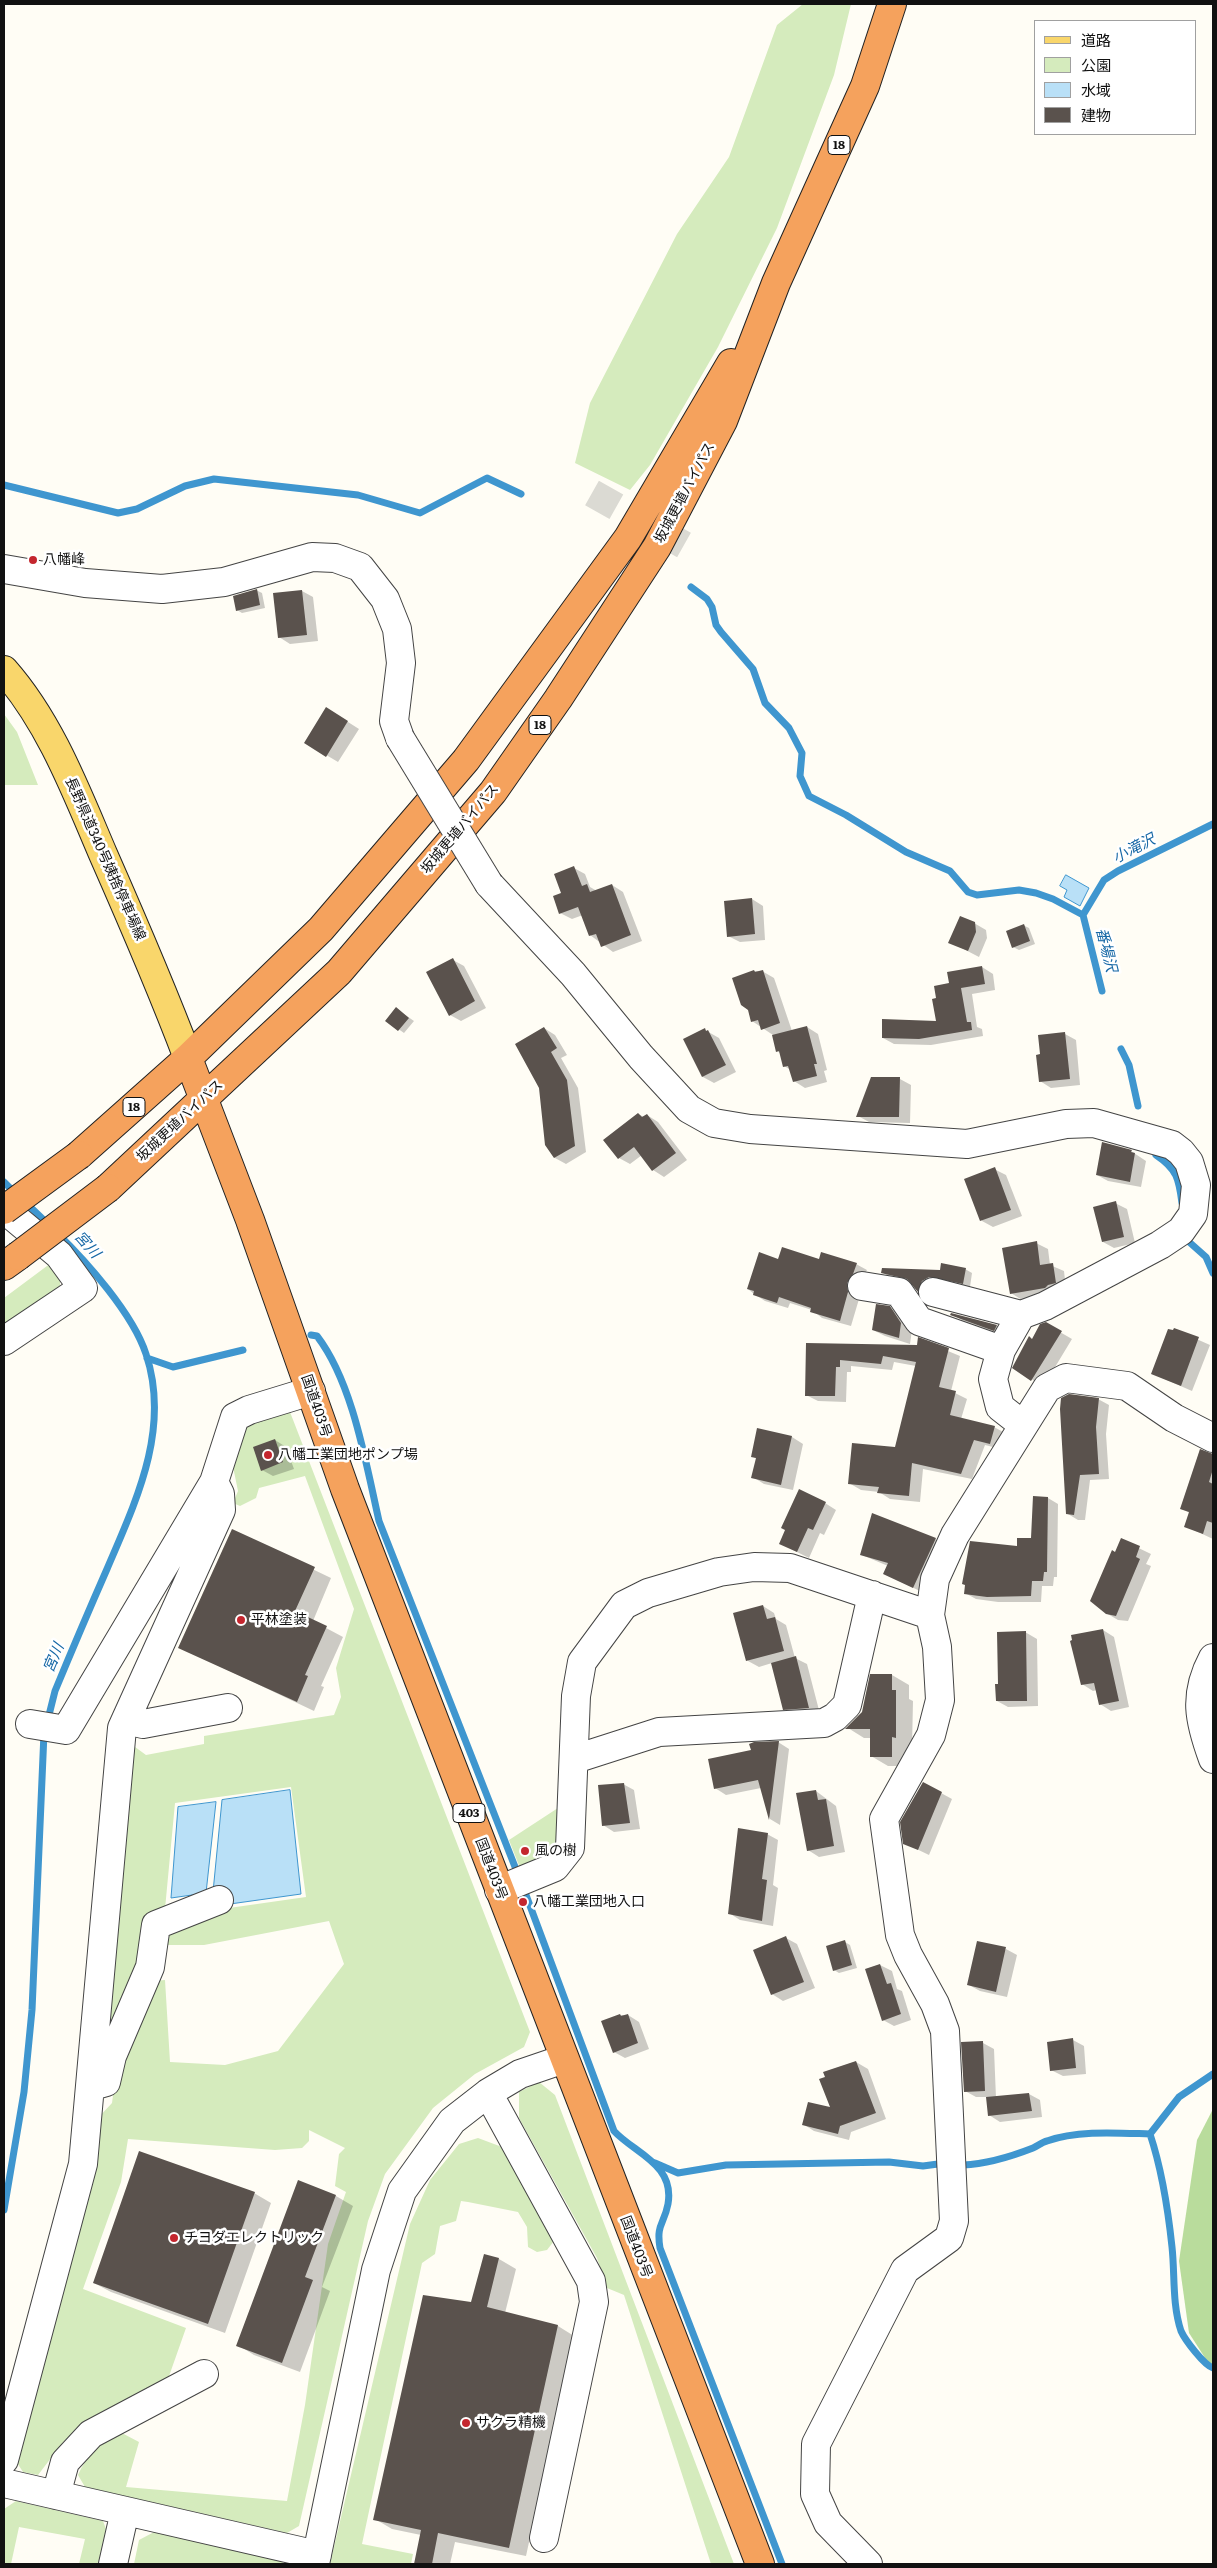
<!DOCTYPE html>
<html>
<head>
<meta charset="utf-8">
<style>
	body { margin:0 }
	#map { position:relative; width:1217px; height:2568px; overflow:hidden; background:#fffdf5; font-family:Literata,"Noto Sans JP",serif }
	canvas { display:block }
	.frame { position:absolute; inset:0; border:5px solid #111; pointer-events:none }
	.legend { position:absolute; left:1034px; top:20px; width:162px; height:115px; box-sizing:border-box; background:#fff; border:1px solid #a0a0a0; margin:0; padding:6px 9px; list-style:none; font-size:15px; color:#111 }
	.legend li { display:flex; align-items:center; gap:10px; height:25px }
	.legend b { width:25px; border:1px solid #a0a0a0 }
</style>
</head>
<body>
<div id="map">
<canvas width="1217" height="2568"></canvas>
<div class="frame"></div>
<ul class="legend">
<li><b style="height:6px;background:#f9d66b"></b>道路</li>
<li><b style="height:14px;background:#d5ebbd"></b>公園</li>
<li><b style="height:14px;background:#b9e0f7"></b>水域</li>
<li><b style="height:14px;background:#5a524d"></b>建物</li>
</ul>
</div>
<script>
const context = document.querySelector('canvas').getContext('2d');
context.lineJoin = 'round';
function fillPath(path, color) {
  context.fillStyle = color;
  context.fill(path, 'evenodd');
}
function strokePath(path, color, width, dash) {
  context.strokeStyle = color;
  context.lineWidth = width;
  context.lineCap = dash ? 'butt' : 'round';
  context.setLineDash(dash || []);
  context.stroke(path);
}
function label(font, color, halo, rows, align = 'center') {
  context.font = font + ' Literata,"Noto Sans JP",serif';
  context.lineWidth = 5;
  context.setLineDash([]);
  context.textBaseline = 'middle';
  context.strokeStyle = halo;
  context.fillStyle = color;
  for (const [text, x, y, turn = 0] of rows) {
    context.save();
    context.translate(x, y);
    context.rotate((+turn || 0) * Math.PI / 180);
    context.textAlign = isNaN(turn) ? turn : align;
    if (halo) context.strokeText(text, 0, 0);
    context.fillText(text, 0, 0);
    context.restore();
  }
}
fillPath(new Path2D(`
	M803 4H851L834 75 777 228 718 347 650 465 630 490 575 463 590 403 677 234 729 157 777 25Z
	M4 714 17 732 38 785H4Z
	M51 1263 60 1277V1291L4 1328V1298Z
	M290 1412 530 2032 524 2047 475 2074 433 2108 385 2174 368 2221 299 2526 287 2533 85 2487 78 2475C87 2455 99 2443 118 2431L139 2442 126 2487 287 2501 305 2405 328 2244 346 2192 335 2186 339 2154 345 2148 309 2130V2141L302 2148 275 2150 128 2139 121 2182 83 2289 186 2328 168 2379 82 2426 64 2441 38 2475 23 2472 14 2458 98 2118 112 2103 117 2065 154 1981 165 1980 170 2062 225 2065 278 2051 344 1964 329 1921 204 1945H162L164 1932 229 1908 306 1897 291 1787 175 1803 165 1909 102 2054 131 1744 146 1755 204 1744V1736L334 1715 341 1697 336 1668 354 1609 305 1476 259 1488 256 1498 240 1506 233 1503 238 1491 231 1457 241 1427 258 1417Z
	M561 1806C557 1848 560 1851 520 1868L509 1840Z
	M539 2082 555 2095 734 2564H711L624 2295 607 2288 597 2258 519 2118V2092Z
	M478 2138 502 2147 554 2241 547 2250 537 2252 528 2247 527 2227 518 2212 468 2202 461 2201 456 2221 440 2226 435 2254 422 2263 362 2544 413 2554 411 2564H330L410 2224 430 2180 459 2144Z
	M16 2501 103 2521 106 2529 98 2564H79L85 2539 19 2527 11 2564H4V2509Z
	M156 2531 282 2561 284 2564H134L139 2540Z`), '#d5ebbd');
fillPath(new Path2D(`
	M1213 2109V2366L1209 2364 1189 2333 1179 2261 1197 2140Z`), '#b9dc9c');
const water = new Path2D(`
	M1066 875 1089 888 1080 906 1064 897 1067 890 1060 886Z
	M290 1790 301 1894 230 1904 213 1892 222 1800Z
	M216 1802 206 1893 171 1898 178 1807Z`);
fillPath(water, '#b9e0f7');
strokePath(water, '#3f96cf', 1);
fillPath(new Path2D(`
	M256 590 262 593 265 608 242 613 237 610Z
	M302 591 313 597 318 641 290 644 279 637Z
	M337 715 359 729 338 762 306 743Z
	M574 868 585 874 590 887 597 891 612 885 623 892 642 941 613 952 590 935 583 915 572 919 560 913 563 894Z
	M752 899 763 906 765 940 740 942 728 936Z
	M974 923 986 930 987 938 979 957 950 942Z
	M1023 925 1029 928 1035 944 1019 950 1013 947Z
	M453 960 464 966 486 1008 461 1021 450 1015Z
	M982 967 993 974 995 990 972 994 977 1027 982 1029 983 1036 931 1045 894 1044 883 1038 937 1022 938 999 951 984Z
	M754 971H762L774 978 792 1031 807 1027 818 1034 827 1070 824 1071 827 1082 805 1088 794 1081 791 1070 784 1066 780 1053 777 1051 773 1035 752 1021Z
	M401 1012 414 1021 404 1033 387 1021Z
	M544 1028 555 1035 567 1055 561 1058 578 1088 586 1152 566 1164 555 1158 547 1144Z
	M705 1030 719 1038 736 1072 714 1083 703 1077 685 1040Z
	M1065 1034 1076 1040 1080 1085 1051 1088 1040 1081Z
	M900 1079 911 1085 910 1123 869 1122 858 1116Z
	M638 1114 644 1117 647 1115 658 1122 687 1160 664 1177 653 1170 642 1155 630 1164 619 1158Z
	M1131 1151 1146 1161 1141 1187 1108 1181 1097 1175Z
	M994 1169 1006 1175 1022 1216 993 1227 982 1221 966 1179Z
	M1115 1203 1127 1209 1135 1243 1114 1248 1103 1242Z
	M1036 1243 1048 1249 1050 1265 1064 1271 1066 1289 1056 1294 1022 1300 1011 1293Z
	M779 1260 856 1264 867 1270 857 1290 859 1299 851 1326 822 1318 812 1310 790 1303 788 1308 765 1301 754 1294 748 1289Z
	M965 1269 972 1273 970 1287 937 1280 925 1295 911 1281 890 1277 883 1273 941 1272Z
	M890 1308 901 1314 912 1330 910 1344 885 1336 873 1330Z
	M952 1314 997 1326 1008 1332 1005 1336 963 1321Z
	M1046 1324 1072 1339 1043 1387 1014 1367Z
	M1174 1329 1210 1345 1192 1391 1153 1374Z
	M919 1339 960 1356 951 1391 967 1399 961 1419 994 1427 1005 1433 1001 1449 985 1445 972 1479 923 1469 920 1502 890 1499 879 1492 861 1490 849 1483 896 1448 916 1366 894 1362 892 1370 851 1366V1372H847L846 1402 818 1401 806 1395 807 1345 918 1347Z
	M1098 1399 1109 1405 1106 1434 1109 1479 1090 1480 1085 1520H1078L1068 1514Z
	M758 1430 792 1437 803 1444 793 1490 764 1484 753 1477 757 1459 752 1456Z
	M275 1440 286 1447 294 1469 273 1476 262 1470Z
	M1200 1450 1213 1455V1539L1185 1526 1190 1513 1182 1509Z
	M1048 1498 1058 1504 1057 1577H1054L1053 1586H1042L1041 1602H998L976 1599 965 1593 1018 1547 1032 1539Z
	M825 1503 836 1510 824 1535 820 1533 809 1558 791 1549Z
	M233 1531 331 1578 313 1621 343 1637 321 1686 324 1687 314 1711 179 1647Z
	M935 1539 946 1545 924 1593 885 1574 888 1566 862 1555Z
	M1122 1540 1151 1554 1146 1564 1151 1566 1128 1621 1118 1620 1106 1613 1116 1553Z
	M763 1606 774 1613 776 1619 786 1625 795 1658 807 1664 820 1714 796 1715 785 1709 772 1663 759 1667 748 1661Z
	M1103 1630 1114 1637 1129 1707 1111 1711 1100 1704 1097 1690 1093 1691 1082 1684Z
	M1025 1632 1037 1639 1038 1706 1008 1707 997 1701 999 1685Z
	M892 1675 909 1685V1699L913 1701 912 1747 909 1766H888L871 1756V1738H864L848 1728 863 1713Z
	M778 1742 789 1749 780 1825 770 1819 761 1788 726 1795 715 1788 752 1751Z
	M623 1784 634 1790 640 1829 614 1832 603 1825Z
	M816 1791 836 1806 845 1852 819 1857 808 1850Z
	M941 1793 952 1799 929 1855 904 1843Z
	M739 1829 767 1834 778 1840 773 1885 778 1888 773 1926 740 1920 729 1913Z
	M786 1938 797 1944 815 1988 783 2001 772 1994Z
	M845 1942 850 1945 857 1968 839 1973 834 1970Z
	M1006 1949 1017 1955 1007 1997 980 1991 969 1985Z
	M880 1965 892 1971 897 1989 902 1991 911 2020 894 2026 883 2020 866 1970Z
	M620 2015H628L639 2022 649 2049 625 2058 614 2052Z
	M1073 2040 1084 2046 1086 2074 1063 2076 1051 2070Z
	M983 2043 994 2049 996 2098 1029 2094 1040 2100 1042 2117 1000 2122 989 2115 987 2097H976L965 2091Z
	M856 2062 868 2069 886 2119 851 2132 849 2140 814 2131 803 2124 832 2109Z
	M298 2182 336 2196 353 2206 322 2287 330 2291 300 2372 254 2355 238 2345Z
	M254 2193 271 2203 225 2333 111 2292 94 2283Z
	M485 2256 499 2259 516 2269 505 2313 558 2326 574 2336 526 2556 455 2542 450 2564H418L416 2563 421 2535 392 2529 375 2519 472 2304Z`), '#0003');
strokePath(new Path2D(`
	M4 485 118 513 137 509 185 486 214 479 358 495 420 513 487 478 521 494
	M691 587 707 599 712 607 716 625 721 632 753 669 765 703 789 728 802 753 800 776 809 796 846 815 906 852 950 871 968 892 977 895 1019 890 1036 893 1053 899 1083 915
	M1083 915 1104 880 1118 871 1213 824
	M1083 915 1102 991
	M1121 1049 1129 1065 1138 1106
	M1156 1155C1177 1169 1179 1179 1182 1203
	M4 1182 16 1194
	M24 1201 49 1225
	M1188 1241 1206 1257 1213 1273
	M311 1335 317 1336C353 1383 366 1464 379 1521L519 1877
	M147 1358 173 1367 243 1350
	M47 1723 55 1691C72 1650 89 1610 107 1569 136 1501 171 1429 146 1354 133 1314 87 1262 56 1232
	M523 1887 614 2131C634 2153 675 2164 668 2204 664 2225 656 2224 660 2248L782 2564
	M1150 2134 1179 2097 1213 2074
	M655 2163 678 2173 726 2165 889 2162 923 2166 938 2164
	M963 2165C987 2164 1010 2157 1033 2148 1038 2146 1042 2142 1047 2141 1077 2130 1118 2133 1150 2134 1162 2170 1168 2209 1172 2247 1175 2274 1172 2304 1181 2331 1185 2340 1204 2365 1213 2368
	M4 2210 24 2092 32 2010 44 1733`), '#3f96cf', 7);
fillPath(new Path2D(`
	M257 589 260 605 236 611 233 596Z
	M302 590 307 635 278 638 273 593Z
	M326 707 348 721 326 757 304 743Z
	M574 866 582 886 587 884 590 892 612 884 631 935 601 947 596 934 589 936 578 907 559 914 553 896 561 893 554 874Z
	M752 898 755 934 727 937 724 901Z
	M960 916 975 922 976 932 968 951 948 943Z
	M1024 924 1030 941 1012 948 1006 931Z
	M453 958 475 1001 449 1016 426 972Z
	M982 966 985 984 961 988 967 1022H971L972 1030 919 1039 882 1038V1019L936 1021 932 999 936 998 934 986 949 983 947 972Z
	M754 970 755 972 763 970 780 1023 761 1030 758 1020 751 1022 748 1010 741 1005 732 978Z
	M396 1007 409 1018 398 1031 385 1021Z
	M807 1026 817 1064H814L817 1076 793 1082 788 1066 783 1067 779 1051 776 1052 772 1035Z
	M544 1027 557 1048 551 1052 567 1080 575 1146 554 1158 545 1145 539 1088 515 1044Z
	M705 1028 706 1031 708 1030 726 1065 702 1077 683 1039Z
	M1065 1032 1070 1079 1039 1082 1036 1055 1040 1054 1038 1035Z
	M871 1077H900L899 1117H856Z
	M638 1113 642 1117 647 1114 676 1153 652 1171 634 1147 618 1159 603 1140Z
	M1102 1142 1132 1150 1131 1152 1135 1153 1130 1182 1096 1175Z
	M995 1167 1011 1210 980 1221 964 1179Z
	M1116 1201 1124 1237 1102 1242 1093 1207Z
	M1037 1241 1040 1265 1053 1263 1056 1283 1048 1285 1045 1288 1010 1294 1002 1248Z
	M782 1247 819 1259 821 1252 857 1263 853 1274 847 1283 848 1292 840 1321 810 1312 811 1308 779 1297 777 1303 753 1295 754 1291 747 1289 759 1252 778 1259Z
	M941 1263 966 1268 963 1284 929 1277 922 1281 918 1292 907 1279 881 1273 882 1268 940 1270Z
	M876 1304 890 1306 901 1323 899 1338 872 1330Z
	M951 1313 997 1325 994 1331 950 1315Z
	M1046 1322 1062 1331 1031 1381 1012 1368 1029 1336 1032 1339 1040 1324Z
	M1174 1328 1199 1337 1181 1386 1151 1374 1168 1329 1173 1330Z
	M918 1337 949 1348 939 1387 956 1391 950 1415 995 1426 990 1444 974 1440 961 1474 912 1463 909 1496 877 1493 879 1487 848 1484 852 1443 895 1447 916 1362 883 1356 881 1364 840 1360V1367H836L835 1396H805L806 1343 917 1345Z
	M1069 1394 1099 1398 1096 1427 1099 1474 1080 1475 1074 1515 1066 1514 1060 1409 1061 1398Z
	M757 1428 792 1436 781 1485 751 1478 756 1458 751 1457Z
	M275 1439 283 1462 261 1471 253 1447Z
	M1200 1449 1213 1454V1469L1209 1482 1213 1484V1523L1207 1521 1203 1534 1184 1527 1189 1512 1180 1509Z
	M799 1489 826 1502 813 1530 808 1528 797 1552 779 1544 785 1530 781 1528Z
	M1033 1496 1048 1497 1047 1572H1044L1043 1581H1032L1031 1596 987 1597 964 1594 965 1585 962 1584 970 1541 1017 1546V1538H1031Z
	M872 1513 936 1538 913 1588 883 1574 888 1563 860 1555Z
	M232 1529 315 1567 295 1611 327 1626 305 1675 308 1676 297 1702 178 1648Z
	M1121 1538 1140 1546 1136 1557 1140 1559 1116 1616 1106 1614 1090 1601 1112 1550 1115 1552Z
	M763 1605 767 1619 775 1617 784 1651 746 1661 733 1613Z
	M1103 1629 1119 1701 1099 1705 1094 1683 1081 1685 1070 1641 1072 1640 1071 1635Z
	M1026 1631 1027 1701H996L995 1684H998L997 1632Z
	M796 1656 809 1708 783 1710 771 1663Z
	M870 1674H892V1690H896V1738L892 1737V1757H870V1729H845L862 1712Z
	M779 1741 769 1820 758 1780 714 1789 708 1759 751 1750 749 1744 754 1742Z
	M923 1782 942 1792 918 1850 903 1844 900 1822Z
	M624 1783 630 1823 602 1826 598 1785Z
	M816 1790 818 1800 826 1799 834 1846 807 1851 796 1793Z
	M738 1828 768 1833 762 1879 767 1880 762 1921 728 1914Z
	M786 1936 804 1982 771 1995 753 1950Z
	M845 1940 852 1965 833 1971 826 1946Z
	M977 1941 1006 1947 996 1992 967 1985Z
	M880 1964 887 1984 891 1983 901 2014 882 2021 865 1969Z
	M620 2014 621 2016 628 2014 638 2043 613 2053 601 2021Z
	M1073 2038 1076 2068 1050 2071 1047 2042Z
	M983 2041 985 2091 964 2092 961 2042Z
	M856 2061 876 2113 840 2126 838 2134 802 2125 808 2102 830 2107 819 2079 825 2077 823 2072Z
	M1029 2093 1032 2111 988 2116 986 2097Z
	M139 2151 255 2192 208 2324 93 2283Z
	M298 2180 336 2195 305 2277 313 2280 282 2363 236 2346Z
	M484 2254 499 2258 487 2307 558 2325 509 2548 438 2533 432 2564H414L421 2530 373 2520 423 2295 471 2302Z`), '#5a524d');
strokePath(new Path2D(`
	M592 493 684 545`), '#dbdad3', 28, [28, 14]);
const minor = new Path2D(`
	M4 569 85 583 162 589 224 582 312 557 335 558 360 567 385 599 397 629 401 663 394 721 400 738
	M489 884 573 974 641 1057 689 1109 714 1123 750 1129 967 1144 1066 1124 1094 1123 1172 1145 1181 1152 1189 1162 1196 1185 1193 1214 1181 1231 1160 1245 1045 1306 1021 1315 1001 1350 993 1379 1000 1407 1023 1425
	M4 1209 59 1255 83 1288 4 1341
	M862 1286 899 1292 919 1321 1001 1350
	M933 1292 1021 1315
	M1213 1658C1193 1695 1199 1721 1213 1759
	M126 1720 143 1724 228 1708
	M30 1724 66 1730 214 1482
	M575 1759 659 1732 824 1723 835 1717 847 1705 872 1595
	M499 1890 555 1867 570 1848 576 1696 582 1662 624 1605 648 1593 719 1572 754 1567 790 1568 930 1615
	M99 2084 106 2082 112 2056 150 1967 156 1925 219 1900
	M488 2093 591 2281 594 2302 544 2538
	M4 2460 83 2164 122 1728 221 1510 220 1494 214 1482 235 1417 249 1410 311 1391
	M4 2483 317 2555
	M56 2495 65 2462 91 2434 204 2374
	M113 2564 125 2511
	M315 2564 376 2270 402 2191 452 2121 488 2093 520 2074 564 2059
	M868 2564 828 2523 815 2494 816 2444 905 2270 949 2238 954 2221 945 2031 935 2004 908 1955 900 1935 884 1819 931 1735 940 1700 937 1647 930 1615 935 1579 955 1535 1047 1388 1066 1378 1127 1386 1174 1418 1213 1438`);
const major = new Path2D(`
	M4 670C50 722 76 791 103 854 133 922 162 989 188 1058`);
const highway = new Path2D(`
	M188 1058 250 1220 345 1489 760 2564
	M79 1155 188 1058 321 929 466 760 628 538 731 363
	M108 1188 339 972 493 792 558 699 657 547 723 421 776 283 865 86 892 4
	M4 1266 18 1256`);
strokePath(minor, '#444', 30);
strokePath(major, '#222', 30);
strokePath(highway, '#222', 30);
strokePath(minor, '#fff', 28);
strokePath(major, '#f9d66b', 28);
strokePath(highway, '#f5a25d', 28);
const minorBridge = new Path2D(`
	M400 738 489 884`);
const highwayBridge = new Path2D(`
	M4 1210 79 1155
	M18 1256 108 1188`);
strokePath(minorBridge, '#444', 30, []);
strokePath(highwayBridge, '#222', 30, []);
strokePath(minorBridge, '#fff', 28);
strokePath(highwayBridge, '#f5a25d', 28);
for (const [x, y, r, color] of [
	[33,560,5,"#c4262e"],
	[268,1455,5,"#c4262e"],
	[241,1620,5,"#c4262e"],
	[525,1851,5,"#c4262e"],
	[523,1902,5,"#c4262e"],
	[174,2238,5,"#c4262e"],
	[466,2423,5,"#c4262e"]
]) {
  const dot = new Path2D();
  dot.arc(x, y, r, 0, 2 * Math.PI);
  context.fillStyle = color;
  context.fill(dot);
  strokePath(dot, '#fff', 2);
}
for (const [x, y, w] of [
	[839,145,22],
	[540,725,22],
	[134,1107,22],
	[469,1813,32]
]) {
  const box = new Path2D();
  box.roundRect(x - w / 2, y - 9.5, w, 19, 4);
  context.fillStyle = '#fff';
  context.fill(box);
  strokePath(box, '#111', 1);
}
label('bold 12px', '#111', null, [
	["18",839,145],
	["18",540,725],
	["18",134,1107],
	["403",469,1813]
]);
label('14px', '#111', '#fff', [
	["坂城更埴バイパス",685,493,-62],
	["坂城更埴バイパス",460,829,-50],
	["長野県道340号姨捨停車場線",105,859,66],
	["坂城更埴バイパス",180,1121,-43],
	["国道403号",316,1406,71],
	["国道403号",491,1869,69],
	["国道403号",636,2247,69]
]);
label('14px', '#111', '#fff', [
	["八幡峰",43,560],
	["八幡工業団地ポンプ場",278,1455],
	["平林塗装",251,1620],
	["風の樹",535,1851],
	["八幡工業団地入口",533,1902],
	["チヨダエレクトリック",184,2238],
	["サクラ精機",476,2423]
], 'left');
label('italic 15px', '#1768a6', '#fff', [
	["小滝沢",1134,849,-27],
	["番場沢",1106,950,76],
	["宮川",87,1245,48],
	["宮川",54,1658,-67]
]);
</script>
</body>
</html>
